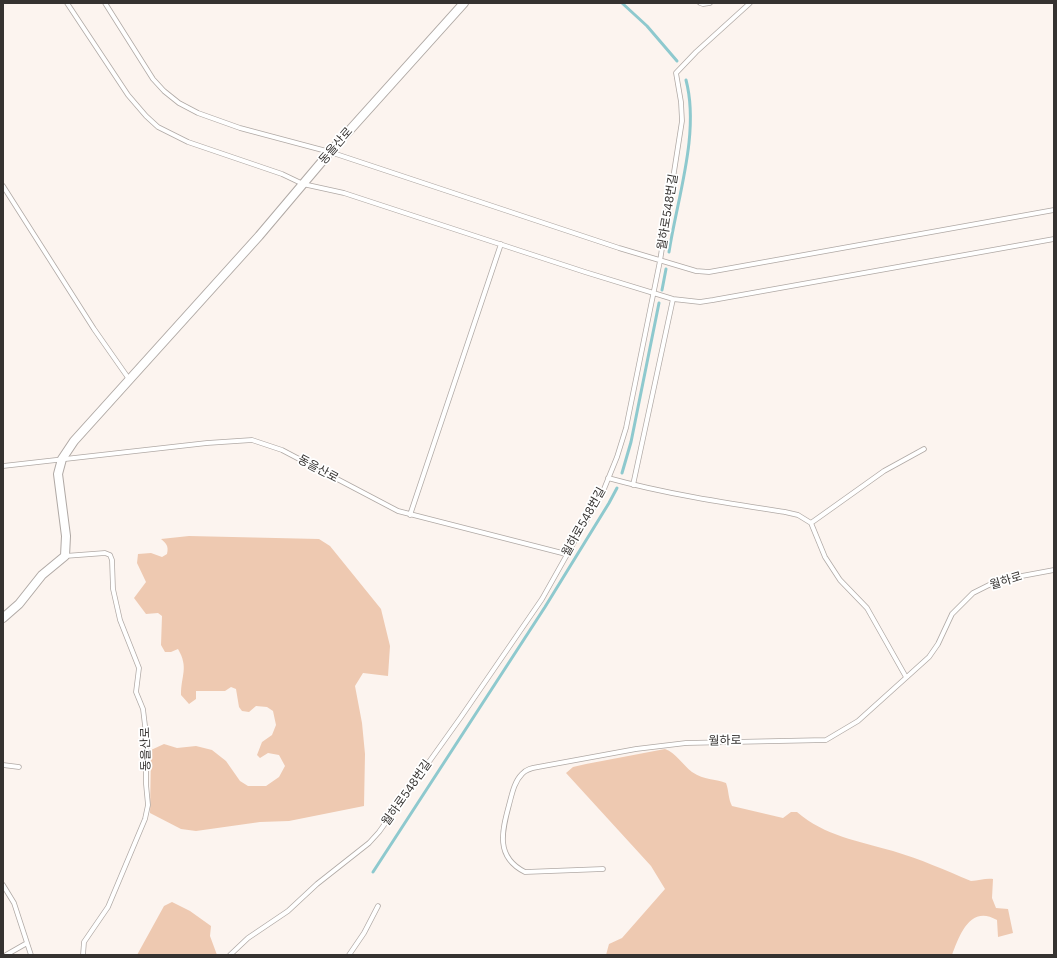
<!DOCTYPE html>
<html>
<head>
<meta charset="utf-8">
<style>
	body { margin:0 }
	#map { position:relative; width:1057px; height:958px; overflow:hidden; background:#fcf4ef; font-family:"IBM Plex Sans",sans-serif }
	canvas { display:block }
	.frame { position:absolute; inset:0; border:4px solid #353230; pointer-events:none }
</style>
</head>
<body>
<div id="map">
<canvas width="1057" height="958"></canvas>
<div class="frame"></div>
</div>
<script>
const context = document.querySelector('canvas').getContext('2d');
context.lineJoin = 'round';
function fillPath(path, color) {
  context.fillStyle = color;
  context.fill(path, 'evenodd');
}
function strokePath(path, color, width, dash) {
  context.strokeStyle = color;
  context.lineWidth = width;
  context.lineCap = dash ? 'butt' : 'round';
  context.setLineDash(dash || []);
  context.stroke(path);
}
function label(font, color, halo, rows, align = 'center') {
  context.font = font + ' "IBM Plex Sans","Noto Sans KR",sans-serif';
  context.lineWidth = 3.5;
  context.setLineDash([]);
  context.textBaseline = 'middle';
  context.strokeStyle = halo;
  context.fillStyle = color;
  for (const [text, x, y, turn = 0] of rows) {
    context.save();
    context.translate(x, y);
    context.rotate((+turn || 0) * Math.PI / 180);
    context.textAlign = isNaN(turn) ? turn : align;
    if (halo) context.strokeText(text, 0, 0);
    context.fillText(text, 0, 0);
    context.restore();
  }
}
fillPath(new Path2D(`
	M189 536 319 539 330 546 381 609 390 646 388 676 363 673 355 686 362 723 365 754 364 806 289 821 260 822 196 831 181 829 150 813 151 750 164 744 177 748 196 746 212 750 226 761 240 781 248 786H266L279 777 285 766 279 755 268 753 260 758 257 755 262 742 272 735 276 725 273 711 267 707 256 706 249 712 242 711 239 707 236 689 231 687 225 691H196V699L189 704 181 695C181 675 189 668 178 649L171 652H165L161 645 162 616 158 613 146 614 134 598 146 582 137 563 138 554 151 553 162 557 167 554C169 546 166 543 161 539Z
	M665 749C676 753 683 765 692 772 705 781 714 778 726 783 729 791 728 798 732 806L783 818 791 812H797C825 836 858 841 893 851 920 859 945 870 971 881 979 881 985 878 993 879L992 898 996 908 1008 909 1013 933 998 937 997 920C970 904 959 936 952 955H606L609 944 622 938 665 889 651 866 566 773 573 767 586 764Z
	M172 902 190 911 211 926 210 936 217 955H137L164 906Z`), '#eec9b1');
strokePath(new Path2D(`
	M622 3 647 26 677 61
	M669 252C677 199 700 133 686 80
	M662 290 666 269
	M622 473 631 442 659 303
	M373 872 545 607 609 503 617 488`), '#8ec9ce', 3);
const service = new Path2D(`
	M67 3 128 95 146 116 158 127 188 142 282 174 303 184 344 193 585 272 673 299 700 302 713 300 1054 239
	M105 3 153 79 164 91 179 103 198 113 240 128 330 152 619 248 696 271 709 272 1054 210
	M700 3 703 4 710 3
	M3 186 94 329 129 379
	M3 466 207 443 252 440 282 450 398 511 566 554
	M608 478C666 494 726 503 785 512L798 515 811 523 884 471 924 449
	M633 485 673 299
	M410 515 501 244
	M811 523 825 557 840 580 867 608 906 677
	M65 556 105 553 110 555 112 560 113 589 120 620 139 668 136 692 143 709 146 734V784L148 805 145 819 108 907 84 942 83 955
	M3 765 19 767
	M603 869 525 872C495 857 502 831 509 805 512 794 514 782 522 774 526 769 532 768 538 767L636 749 686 743 826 740 858 721 929 657 938 644 952 614 973 593 989 585 1011 578 1054 570
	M3 885 14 903 31 955
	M6 955 27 943
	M230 955 248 938 288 911 317 884 369 843 379 832 461 717 542 599 604 489 617 457 626 428 660 261 682 121 681 102 676 73 696 52 750 3
	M349 955 364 933 378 906`);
const minor = new Path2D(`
	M3 618 19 604 42 575 65 556 66 536 58 474 62 459 74 441 259 236 330 152 464 3`);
strokePath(service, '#b0a9a5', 5.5);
strokePath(minor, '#b0a9a5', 10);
strokePath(service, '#fff', 4);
strokePath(minor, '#fff', 8);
label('12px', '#353230', '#fff', [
	["동을산로",336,146,-49],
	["월하로548번길",668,212,-81],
	["동을산로",318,469,28],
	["월하로548번길",584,522,-61],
	["월하로",1006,581,-17],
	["월하로",725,741,-1],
	["동을산로",146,749,-91],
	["월하로548번길",407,793,-55]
]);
</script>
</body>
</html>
